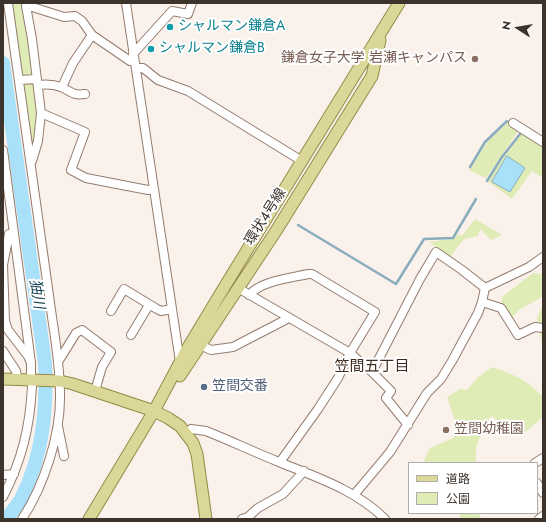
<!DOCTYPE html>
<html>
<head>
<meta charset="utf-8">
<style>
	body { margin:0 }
	#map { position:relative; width:546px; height:522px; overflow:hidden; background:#fbf1eb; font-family:Jost,"Noto Sans JP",sans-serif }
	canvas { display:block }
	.frame { position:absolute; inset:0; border:4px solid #3d332d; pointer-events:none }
	.legend { position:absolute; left:408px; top:462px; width:130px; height:52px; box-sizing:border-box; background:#fff; border:1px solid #b1adab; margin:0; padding:5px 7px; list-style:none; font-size:12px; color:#3d332d }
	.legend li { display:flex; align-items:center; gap:8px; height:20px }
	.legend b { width:20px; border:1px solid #b1adab }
	.north { position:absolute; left:498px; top:8px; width:40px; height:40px; -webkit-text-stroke:3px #fff; paint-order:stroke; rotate:282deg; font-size:11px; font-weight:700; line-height:16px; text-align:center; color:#3d332d }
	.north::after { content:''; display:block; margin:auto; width:14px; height:18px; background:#3d332d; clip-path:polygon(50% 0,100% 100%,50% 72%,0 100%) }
</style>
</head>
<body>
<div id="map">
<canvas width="546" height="522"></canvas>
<div class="frame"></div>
<ul class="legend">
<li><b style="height:5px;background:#dad799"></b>道路</li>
<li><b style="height:11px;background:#e0ecb6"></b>公園</li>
</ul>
<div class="north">N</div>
</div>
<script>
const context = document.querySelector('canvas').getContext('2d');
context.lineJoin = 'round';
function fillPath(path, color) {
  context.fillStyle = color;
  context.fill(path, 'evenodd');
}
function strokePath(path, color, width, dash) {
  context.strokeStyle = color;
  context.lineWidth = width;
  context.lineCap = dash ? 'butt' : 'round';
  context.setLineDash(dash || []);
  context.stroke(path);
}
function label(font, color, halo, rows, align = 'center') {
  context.font = font + ' Jost,"Noto Sans JP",sans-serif';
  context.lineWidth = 4;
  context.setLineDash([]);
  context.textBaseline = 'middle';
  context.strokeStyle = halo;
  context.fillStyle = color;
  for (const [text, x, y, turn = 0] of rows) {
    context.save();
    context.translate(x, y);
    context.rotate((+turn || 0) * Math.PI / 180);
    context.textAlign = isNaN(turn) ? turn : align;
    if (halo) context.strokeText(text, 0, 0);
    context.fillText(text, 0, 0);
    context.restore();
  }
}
fillPath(new Path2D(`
	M11 3H23L34 77 20 78Z
	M21 81H35L38 119 32 155Z
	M508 122 519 130 486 178 469 170 488 141Z
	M521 133 543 145V178L532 171 512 199 487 181Z
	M475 219 502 235 491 240 480 229 478 236 464 239 450 257 429 242 453 239 458 234 462 236Z
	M533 273 543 274V350L537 317 542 307V297L519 310 513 316 515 322 502 319V297Z
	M492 367C515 375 526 379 543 397V417L523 434 516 432 491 416 481 433 476 448V463H425L424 460 430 448 453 438 457 428 447 397 460 389 467 390 477 378Z
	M459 513H478L482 519H461Z`), '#e0ecb6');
const water = new Path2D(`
	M507 156 525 168 510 192 492 182Z`);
fillPath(water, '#a9e1fb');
strokePath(water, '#89adbd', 1);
strokePath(new Path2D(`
	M470 167 485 142 507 121
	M487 181 502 157 520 134
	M298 225 396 284 424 239 453 238 476 199`), '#89adbd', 2.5);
strokePath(new Path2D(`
	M3 63 45 363C47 410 43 456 21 499 17 506 11 512 7 519`), '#a9e1fb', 14);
const minor = new Path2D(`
	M8 3 52 317C56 343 60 368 60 394 61 434 44 486 22 519
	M126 3 180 362
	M133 54 172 11 188 14 192 3
	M134 60 130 61 92 35 82 21 75 16 64 17 29 6H26L32 39 41 113 85 132 71 170 86 178 148 190 154 189
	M136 68H143L158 80 188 91 302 161
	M19 80 37 79
	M38 85C46 84 53 84 61 87 71 91 72 96 85 94
	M62 87 73 63 92 35
	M513 123 543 142
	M3 150 31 363
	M32 161 38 141 41 113
	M9 234 3 265 5 321 8 330 28 356 31 363V381
	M238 288 350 353 372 372 391 391 386 398 408 425
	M249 295C261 281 290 278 308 274H312L375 312 350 353 338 378 318 409 280 462
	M482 302 501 308 518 335 535 327 543 328
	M111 311 124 289 157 309 161 311 172 309
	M131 335 149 305
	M200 345 211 350 233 347 289 318
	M3 351 16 371 18 380
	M58 362 76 333 82 330 111 352 102 367 95 391
	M372 372 420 279 436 252 462 270 485 288 529 267 543 257
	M58 426 64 456
	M186 434 191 429 206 431C231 441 254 452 279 462 316 477 356 490 385 519
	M535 463 543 458
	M3 475 14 474
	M537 483 543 493
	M354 495 390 452 427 393 441 379 452 361 478 313 482 302 485 288
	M3 497C22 460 30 427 32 386
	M242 519 248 517 258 508 283 494 304 471
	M539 519 543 516`);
const major = new Path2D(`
	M180 376 276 231 372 76 380 40
	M3 379 60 381 73 384 154 411 168 418 180 426 193 443 197 454 206 519
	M89 519 154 411 187 349 228 281 399 3`);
strokePath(minor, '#947c6e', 10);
strokePath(major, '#938c47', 13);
strokePath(minor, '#fff', 8);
strokePath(major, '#dad799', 11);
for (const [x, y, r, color] of [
	[170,27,4,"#0f9aa8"],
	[151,49,4,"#0f9aa8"],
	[475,59,4,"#8d6e63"],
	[204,387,4,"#5c6f8a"],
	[446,430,4,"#8d6e63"]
]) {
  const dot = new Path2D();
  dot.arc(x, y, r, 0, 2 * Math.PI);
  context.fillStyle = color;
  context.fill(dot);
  strokePath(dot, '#fff', 1.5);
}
label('14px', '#0d838f', '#fff', [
	["シャルマン鎌倉A",178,27],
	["シャルマン鎌倉B",159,49]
], 'left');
label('14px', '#785e54', '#fff', [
	["鎌倉女子大学 岩瀬キャンパス",467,59],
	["笠間幼稚園",454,430,"left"]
], 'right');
label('14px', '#3d332d', '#fff', [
	["環状4号線",266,217,-58]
]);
label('14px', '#4e5e75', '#fff', [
	["笠間交番",212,387]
], 'left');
label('italic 15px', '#1c485a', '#fff', [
	["㹨川",36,294,82]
]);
label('15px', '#402c20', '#fff', [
	["笠間五丁目",372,367]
]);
</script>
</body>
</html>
